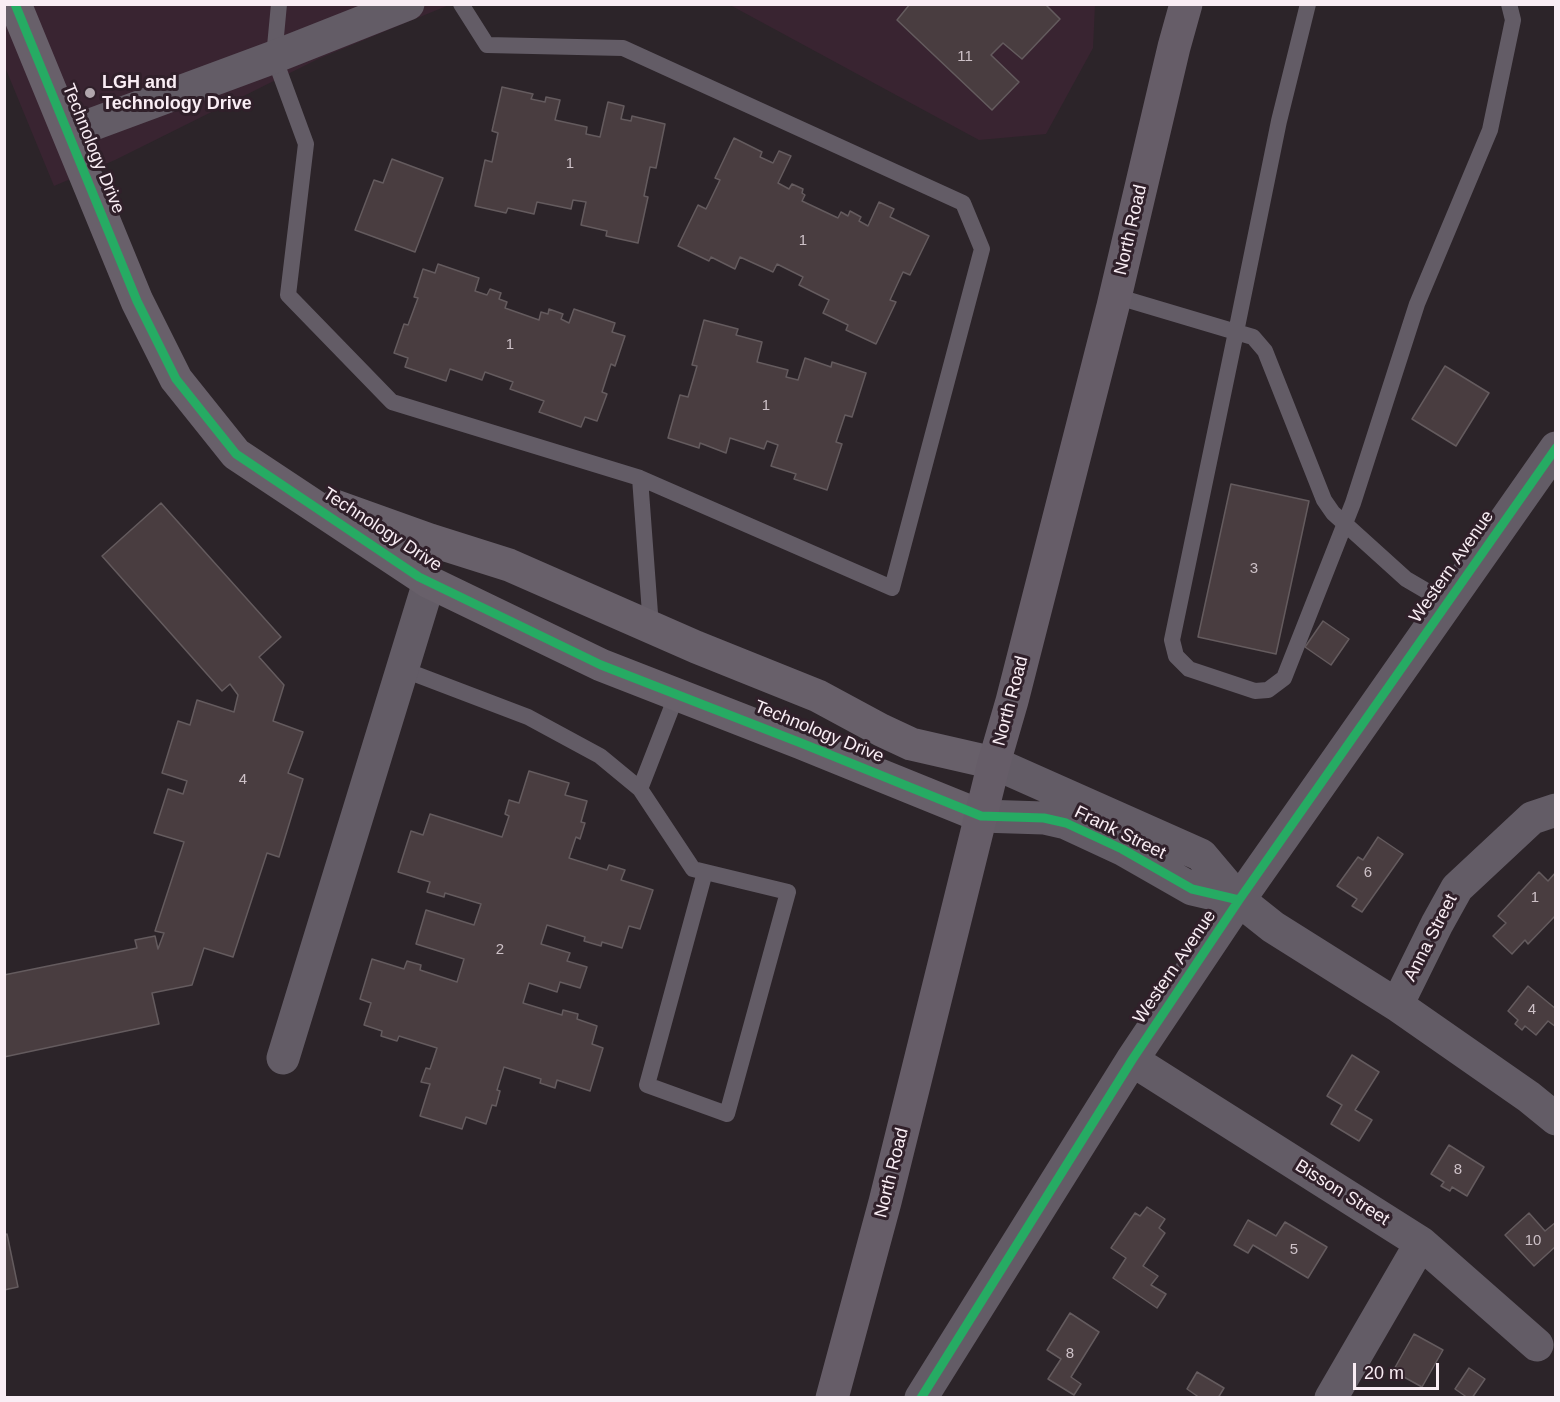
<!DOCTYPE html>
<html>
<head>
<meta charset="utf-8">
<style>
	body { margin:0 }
	#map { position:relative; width:1560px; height:1402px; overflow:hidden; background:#2c2429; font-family:Arial,sans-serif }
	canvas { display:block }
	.frame { position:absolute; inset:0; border:6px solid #f9edf4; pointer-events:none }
	.scale { position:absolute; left:1353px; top:1363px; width:86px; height:27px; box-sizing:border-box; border:3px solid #f9edf4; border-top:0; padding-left:8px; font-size:18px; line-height:21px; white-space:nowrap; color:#f9edf4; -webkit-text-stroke:4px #30202a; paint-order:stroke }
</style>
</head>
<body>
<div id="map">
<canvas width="1560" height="1402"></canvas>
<div class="frame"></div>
<div class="scale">20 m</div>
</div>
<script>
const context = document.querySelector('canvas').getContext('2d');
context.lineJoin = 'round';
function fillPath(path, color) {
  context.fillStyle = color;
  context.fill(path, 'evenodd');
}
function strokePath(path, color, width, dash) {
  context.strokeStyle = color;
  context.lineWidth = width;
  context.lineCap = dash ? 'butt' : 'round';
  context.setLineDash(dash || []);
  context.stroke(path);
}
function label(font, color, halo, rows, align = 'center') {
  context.font = font + ' Arial,sans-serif';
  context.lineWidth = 6;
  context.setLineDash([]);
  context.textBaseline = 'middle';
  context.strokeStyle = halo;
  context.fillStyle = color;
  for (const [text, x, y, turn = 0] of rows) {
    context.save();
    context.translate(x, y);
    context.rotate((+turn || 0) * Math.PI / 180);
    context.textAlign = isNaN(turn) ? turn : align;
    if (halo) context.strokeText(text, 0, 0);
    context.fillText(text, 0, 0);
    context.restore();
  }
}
fillPath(new Path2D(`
	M4 5H449L318 59 115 160 54 186 5 67Z
	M730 5H1095L1093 48 1046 134 979 140Z`), '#392431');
const building = new Path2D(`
	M910 4H1045L1060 19 1022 59 1003 43 991 55 1019 82 992 110 897 20Z
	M502 87 533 94 531 99 545 102 546 97 560 100 555 120 587 127 586 134 600 137 608 102 624 106 621 119 631 121 632 116 665 124 656 168 650 167 644 196 648 197 638 243 606 236 607 231 581 225 586 202 573 200 571 209 537 202 534 214 508 208 506 213 475 206 485 160 492 162 498 133 492 131Z
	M734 138 762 152 760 157 773 163 779 151 791 156 778 183 789 189 792 184 803 189 802 193 805 195 802 201 838 218 841 212 848 216 850 211 861 217 859 221 868 226 879 202 894 209 890 217 929 236 910 275 903 272 890 300 896 302 876 344 846 330 848 325 823 313 829 300 799 285 803 277 777 264 773 272 740 257 735 269 711 257 709 261 678 246 698 205 706 209 720 180 715 178Z
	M392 159 443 178 415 252 355 230 374 180 383 183Z
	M438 264 479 278 475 291 487 295 490 289 501 293 499 299 507 302 505 308 539 320 541 312 548 314 549 309 563 314 561 319 569 323 574 309 615 323 612 332 625 336 615 366 611 364 602 392 607 394 597 421 585 417 581 427 539 412 544 401 510 389 513 382 485 372 482 380 450 369 446 381 405 367 408 358 394 353 404 324 408 325 418 298 414 297 423 269 435 273Z
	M704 320 738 329 736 335 762 342 757 362 788 370 786 377 798 380 805 358 831 367 832 362 866 373 852 417 845 415 836 442 842 444 827 490 794 479 796 474 771 466 778 445 767 441 764 449 730 438 726 453 700 443 699 448 668 438 680 395 688 397 697 366 692 365Z
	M1445 366 1489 393 1456 446 1412 419Z
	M1231 484 1309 501 1276 654 1198 637Z
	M161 503 281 637 259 657 284 685 273 721 303 732 288 773 303 779 279 857 267 853 233 957 204 948 192 985 152 993 159 1024 4 1057V975L137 948 135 940 155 936 158 949 164 933 155 931 184 842 154 833 168 789 183 794 187 781 162 773 178 721 190 725 197 700 234 712 238 695 230 684 222 691 102 556Z
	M1323 621 1349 639 1331 665 1305 647Z
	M529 771 569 783 565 795 587 801 581 822 585 823 580 839 576 837 569 858 607 870 609 865 625 870 621 880 653 890 640 929 629 926 622 948 602 942 601 946 584 941 585 937 547 925 541 944 570 953 567 961 587 967 580 988 560 982 557 992 529 983 523 1003 562 1015 563 1010 578 1014 577 1019 597 1026 592 1044 603 1048 590 1091 557 1080 555 1088 540 1083 541 1079 504 1067 497 1090 500 1091 496 1106 492 1105 486 1124 466 1117 462 1129 420 1116 430 1084 421 1082 426 1068 430 1069 437 1048 399 1036 397 1041 381 1036 382 1031 364 1025 371 1003 360 999 372 959 404 969 407 961 421 965 420 970 457 982 464 959 416 944 426 910 474 925 481 904 445 893 444 897 427 892 430 882 398 872 411 831 423 835 430 814 502 837 509 816 505 814 509 800 519 803Z
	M1378 837 1403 854 1362 912 1352 906 1357 899 1337 886 1358 857 1363 860Z
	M1539 872 1548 881 1556 872V915L1528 944 1525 940 1512 954 1493 936 1506 923 1498 916Z
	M1528 986 1556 1009V1027L1548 1021 1536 1035 1525 1026 1522 1030 1515 1024 1518 1020 1508 1011Z
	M1352 1055 1379 1072 1355 1110 1372 1120 1359 1141 1331 1124 1342 1105 1327 1096Z
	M1449 1145 1484 1167 1467 1196 1452 1187 1450 1191 1441 1186 1444 1182 1431 1174Z
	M1147 1207 1165 1219 1159 1228 1165 1233 1143 1266 1158 1276 1151 1285 1166 1294 1157 1308 1113 1278 1126 1258 1111 1248 1135 1213 1140 1216Z
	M1529 1213 1545 1231 1556 1222V1246L1534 1266 1505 1235Z
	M1248 1220 1276 1236 1285 1222 1327 1247 1308 1278 1253 1245 1248 1253 1234 1245Z
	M7 1234 18 1287 4 1290V1235Z
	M1070 1313 1099 1332 1071 1377 1081 1384 1074 1395 1048 1379 1061 1359 1047 1350Z
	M1414 1334 1443 1350 1422 1387 1393 1371Z
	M1469 1368 1485 1379 1472 1398H1468L1455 1389Z
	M1197 1372 1224 1388 1218 1398H1200L1187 1389Z`);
fillPath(building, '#493d40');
strokePath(building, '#645b5e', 1.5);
strokePath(new Path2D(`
	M279 4 274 57 306 144 288 295 392 402 640 478 892 588 982 249 963 203 623 48 487 45 461 4
	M1308 4 1279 121 1236 332 1253 337 1265 351 1324 500 1333 513 1406 579 1447 603
	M1115 296 1236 332 1172 640 1176 656 1189 669 1255 691 1268 690 1284 678 1353 503 1417 304 1490 130 1513 20 1509 4
	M640 478 651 627
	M402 669 528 717 600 756 640 789
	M677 694 640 789 693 869 788 892 727 1114 647 1085 705 872`), '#635c66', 16);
strokePath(new Path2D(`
	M69 133 274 57 408 4
	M994 763 1201 855 1239 900 1273 927 1397 1005 1529 1097 1556 1119
	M981 816 1044 818 1066 823 1122 849 1192 889 1239 900
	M1397 1005 1437 924 1457 888 1532 818 1556 810
	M283 1058 429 582
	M1132 1060 1421 1243 1537 1345
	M921 1398 1132 1060 1239 900 1556 448
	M1331 1398 1421 1243`), '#635c66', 33);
strokePath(new Path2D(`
	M15 4 137 301 176 379 236 454 429 582 601 665 801 743 981 816
	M335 506 430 540 509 565 696 647 818 696 881 730 911 744 994 763`), '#68606a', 33);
strokePath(new Path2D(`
	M832 1398 885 1202 994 763 1012 701 1113 306 1174 47 1186 4`), '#665d68', 33);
strokePath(new Path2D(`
	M15 4 137 301 176 379 236 454 419 577 601 665 801 743 981 816 1044 818 1066 823 1122 849 1192 889 1239 900
	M921 1398 1132 1060 1239 900 1556 448`), '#26ab63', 9);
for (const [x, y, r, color] of [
	[90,93,6,"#b1a7ad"]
]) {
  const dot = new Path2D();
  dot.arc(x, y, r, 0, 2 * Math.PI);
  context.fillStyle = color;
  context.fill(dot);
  strokePath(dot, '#30202a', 2);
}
label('15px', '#cdc1c7', null, [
	["11",965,57],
	["1",570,164],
	["1",803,241],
	["1",510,345],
	["1",766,406],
	["3",1254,569],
	["4",243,780],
	["6",1368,873],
	["1",1535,898],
	["2",500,950],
	["4",1532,1010],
	["8",1458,1170],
	["10",1533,1241],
	["5",1294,1250],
	["8",1070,1354]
]);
label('bold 18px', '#f9edf4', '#30202a', [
	["LGH and",102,83],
	["Technology Drive",102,104]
], 'left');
label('18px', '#f9edf4', '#30202a', [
	["Technology Drive",93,149,68],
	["North Road",1131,230,-77],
	["Technology Drive",382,530,33],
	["Western Avenue",1452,567,-55],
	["North Road",1011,701,-75],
	["Technology Drive",819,732,22],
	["Frank Street",1120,833,26],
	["Anna Street",1431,938,-63],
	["Western Avenue",1175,967,-56],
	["North Road",892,1173,-76],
	["Bisson Street",1342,1193,32]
]);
</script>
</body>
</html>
